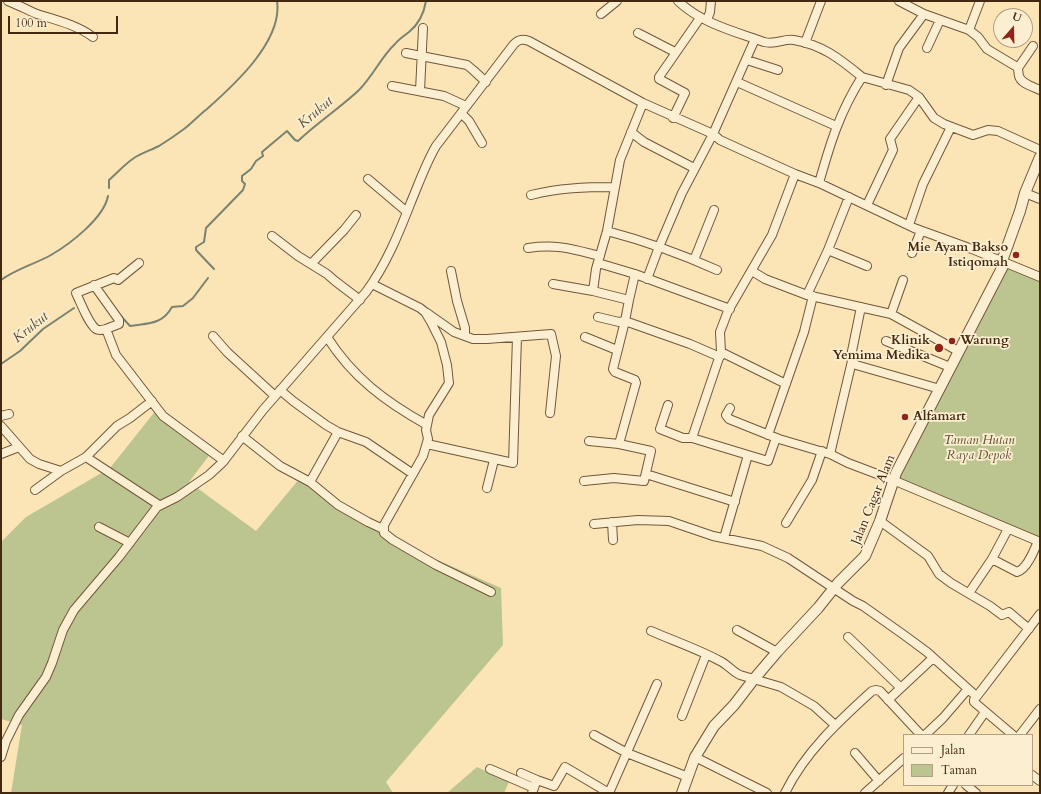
<!DOCTYPE html>
<html>
<head>
<meta charset="utf-8">
<style>
	body { margin:0 }
	#map { position:relative; width:1041px; height:794px; overflow:hidden; background:#fbe5b7; font-family:Cardo,serif }
	canvas { display:block }
	.frame { position:absolute; inset:0; border:2px solid #432812; pointer-events:none }
	.legend { position:absolute; left:903px; top:734px; width:130px; height:52px; box-sizing:border-box; background:#fceed0; border:1px solid #b29f84; margin:0; padding:5px 7px; list-style:none; font-size:12px; color:#432812 }
	.legend li { display:flex; align-items:center; gap:8px; height:20px }
	.legend b { width:20px; border:1px solid #b29f84 }
	.north { position:absolute; left:993px; top:8px; width:40px; height:40px; box-sizing:border-box; background:#fceed0; border:1px solid #b29f84; border-radius:50%; rotate:20deg; font-size:11px; font-weight:700; line-height:16px; text-align:center; color:#432812 }
	.north::after { content:''; display:block; margin:auto; width:14px; height:18px; background:#8f2418; clip-path:polygon(50% 0,100% 100%,50% 72%,0 100%) }
	.scale { position:absolute; left:8px; top:16px; width:110px; height:18px; box-sizing:border-box; border:2px solid #432812; border-top:0; padding-left:5px; font-size:12px; line-height:14px; white-space:nowrap; color:#432812; -webkit-text-stroke:3px #fceed0; paint-order:stroke }
</style>
</head>
<body>
<div id="map">
<canvas width="1041" height="794"></canvas>
<div class="frame"></div>
<ul class="legend">
<li><b style="height:5px;background:#fceed0"></b>Jalan</li>
<li><b style="height:11px;background:#bcc590"></b>Taman</li>
</ul>
<div class="north">U</div>
<div class="scale">100 m</div>
</div>
<script>
const context = document.querySelector('canvas').getContext('2d');
context.lineJoin = 'round';
function fillPath(path, color) {
  context.fillStyle = color;
  context.fill(path, 'evenodd');
}
function strokePath(path, color, width, dash) {
  context.strokeStyle = color;
  context.lineWidth = width;
  context.lineCap = dash ? 'butt' : 'round';
  context.setLineDash(dash || []);
  context.stroke(path);
}
function label(font, color, halo, rows, align = 'center') {
  context.font = font + ' Cardo,serif';
  context.lineWidth = 3.5;
  context.setLineDash([]);
  context.textBaseline = 'middle';
  context.strokeStyle = halo;
  context.fillStyle = color;
  for (const [text, x, y, turn = 0] of rows) {
    context.save();
    context.translate(x, y);
    context.rotate((+turn || 0) * Math.PI / 180);
    context.textAlign = isNaN(turn) ? turn : align;
    if (halo) context.strokeText(text, 0, 0);
    context.fillText(text, 0, 0);
    context.restore();
  }
}
fillPath(new Path2D(`
	M1005 266 1040 281V538L898 480Z
	M157 409 214 449 189 482 256 531 300 478 410 548 501 588 503 645 386 782 393 793H11L22 725 1 719V542L26 517 110 468Z
	M477 767 509 782 504 793H447Z`), '#bcc590');
strokePath(new Path2D(`
	M109 188V180C117 173 125 164 134 158 142 153 151 150 159 146 167 141 176 135 184 129 192 123 199 115 207 109 234 85 283 41 277 1
	M214 269 196 250V247L204 242 206 228 243 190 245 184 242 181V176L251 169 256 161 263 156 262 152 287 131 295 140 298 141C318 122 340 108 359 90 373 76 381 57 395 44 399 39 404 36 409 32 419 24 424 13 426 1
	M1 280C16 269 35 264 51 255 70 244 104 218 108 196
	M119 314 130 326C148 323 162 325 172 307L183 306 193 298 208 278
	M1 364 20 351 43 329 74 308`), '#7a836f', 2);
const minor = new Path2D(`
	M8 1C18 5 28 10 37 14 56 20 77 25 93 37
	M678 1C701 23 733 31 764 42 777 45 784 38 794 40 823 45 840 59 862 77
	M899 1 924 14 969 30 978 37 987 49 1017 67C1019 70 1018 72 1019 76 1021 84 1034 87 1040 90
	M601 14 617 1
	M707 20 710 12 711 1
	M969 30 980 1
	M638 33 675 52
	M805 43 821 1
	M927 48 940 20
	M406 53 467 65 473 70 486 82
	M747 60 778 70
	M1018 68 1033 46
	M737 82 836 126
	M886 85 899 48 924 14
	M392 86 444 96 466 106
	M420 91 423 28
	M919 97 934 118 944 124 973 135 988 130 998 131 1040 150
	M461 113 469 121 482 143
	M673 118 685 93 659 79V77L700 18
	M631 132 644 142 694 168
	M368 179 407 212
	M819 183C830 144 840 111 862 77L909 90 919 97 890 139 893 150 867 205
	M1025 193 1040 199
	M531 195C559 188 585 187 614 187
	M909 225 923 184 951 127
	M607 231C645 241 681 254 717 270
	M272 236 298 256 327 274 335 281 360 300
	M528 248C558 244 572 249 600 256
	M828 250 867 266
	M912 253 921 231
	M694 260 714 210
	M598 263 635 274 730 309
	M311 264 344 230 356 215
	M451 271 457 301 465 328V335
	M752 271 765 279 807 295 891 314 958 351
	M647 279 659 247 682 193 713 134 755 39
	M372 284 420 308 425 312 431 322 441 342 447 365 449 383 429 415 426 430 428 439 423 456 384 525V533L393 540 436 565 491 592
	M553 284 593 291 629 300 625 321 619 322 598 317
	M94 285 119 320V324L106 329 116 355 163 416 224 461
	M593 291 596 269 607 231 620 160 643 103
	M807 295 828 250 849 197
	M629 300 635 274
	M861 307 851 356 852 361 856 365 940 389
	M427 313 454 332 473 339H487L551 334 556 356 550 413
	M891 314 903 280
	M106 329C102 330 99 331 96 329 88 323 81 303 76 293L114 278 118 280 139 263
	M213 336 227 352 275 396
	M327 337C353 378 386 402 427 425
	M585 337 617 350
	M886 341 950 367
	M721 352 786 384
	M280 390 293 401 326 425 338 432 366 442 413 474
	M668 405 660 429 683 438H692
	M730 408 726 415 729 419 779 439 830 454 848 463 893 480 1040 542
	M1 416 9 414
	M1 426 30 459 39 464 61 471 86 457 117 426 130 418 152 401
	M768 435 804 332 813 296
	M242 436 280 466 310 482 338 505 368 522 383 529
	M427 444 513 463 517 337
	M619 444 636 383 635 380 615 372 613 369 625 321 690 344 720 357
	M1 454 19 447
	M830 454 852 361
	M748 455 768 461 776 438
	M86 457 159 505
	M646 474 735 502
	M584 481 614 478 644 481 651 451 619 444 589 441
	M310 482 338 432
	M487 488 494 460
	M35 490 61 471
	M880 521 928 556 939 574 951 583 990 606 1002 615 1009 612 1029 629
	M612 522 613 540
	M786 523 812 480 822 451
	M594 524 638 520 669 521 713 536 762 546 788 558 853 601 863 606 904 635 927 652 976 696
	M99 527 130 543
	M724 538 748 455 692 438 721 352 720 332 728 311 772 235 795 174
	M992 559 1008 529
	M969 593 992 559 1017 572C1027 569 1034 551 1038 541
	M737 630 777 652
	M651 631C674 641 698 649 720 661 728 665 733 672 740 675L781 687 814 706 835 725
	M848 637 901 688
	M888 700 933 658
	M682 716 706 655
	M594 735 627 753 688 777
	M925 735 943 718 968 689
	M969 735 985 712
	M1013 735 974 702V700L1040 614
	M1020 735 1040 709
	M855 753 879 781
	M1 757 6 741 19 715 46 677 52 663 63 630 74 610 119 557 157 507 177 497 209 475 223 462 263 410 366 292C386 265 399 233 411 202 419 183 426 163 436 146L514 44C519 39 523 39 529 41L643 103 713 134 720 140 744 151 795 174 819 183 914 228 972 249 1040 277
	M695 757 767 793
	M490 769 534 788
	M521 773 537 780 532 793
	M1032 775 1040 781
	M537 780 554 786 565 767 609 793 657 684
	M966 785 976 793
	M785 793C805 752 839 721 872 691L876 690 880 691 921 735
	M865 793 904 758
	M948 793 953 785`);
const tertiary = new Path2D(`
	M682 793 695 757 714 726 734 705 754 679 777 652 818 608 838 583 865 556 880 521 896 473 1003 266 1002 261 1020 211 1025 193 1040 157`);
strokePath(minor, '#71573b', 10);
strokePath(tertiary, '#71573b', 12);
strokePath(minor, '#fceed0', 8);
strokePath(tertiary, '#fceed0', 10);
for (const [x, y, r, color] of [
	[1016,255,4,"#8f2418"],
	[952,341,4,"#8f2418"],
	[939,348,5,"#8f2418"],
	[905,417,4,"#8f2418"]
]) {
  const dot = new Path2D();
  dot.arc(x, y, r, 0, 2 * Math.PI);
  context.fillStyle = color;
  context.fill(dot);
  strokePath(dot, '#fceed0', 1.5);
}
label('bold 13px', '#432812', '#fceed0', [
	["Mie Ayam Bakso",1008,248],
	["Istiqomah",1008,263],
	["Klinik",930,341],
	["Yemima Medika",930,356],
	["Warung",960,341,"left"],
	["Alfamart",913,417,"left"]
], 'right');
label('italic 13px', '#614f32', '#fceed0', [
	["Taman Hutan",979,441],
	["Raya Depok",979,456]
]);
label('13px', '#432812', '#fceed0', [
	["Jalan Cagar Alam",874,500,-68]
]);
label('italic 14px', '#5a4e39', '#fceed0', [
	["Krukut",316,113,-40],
	["Krukut",31,328,-38]
]);
</script>
</body>
</html>
